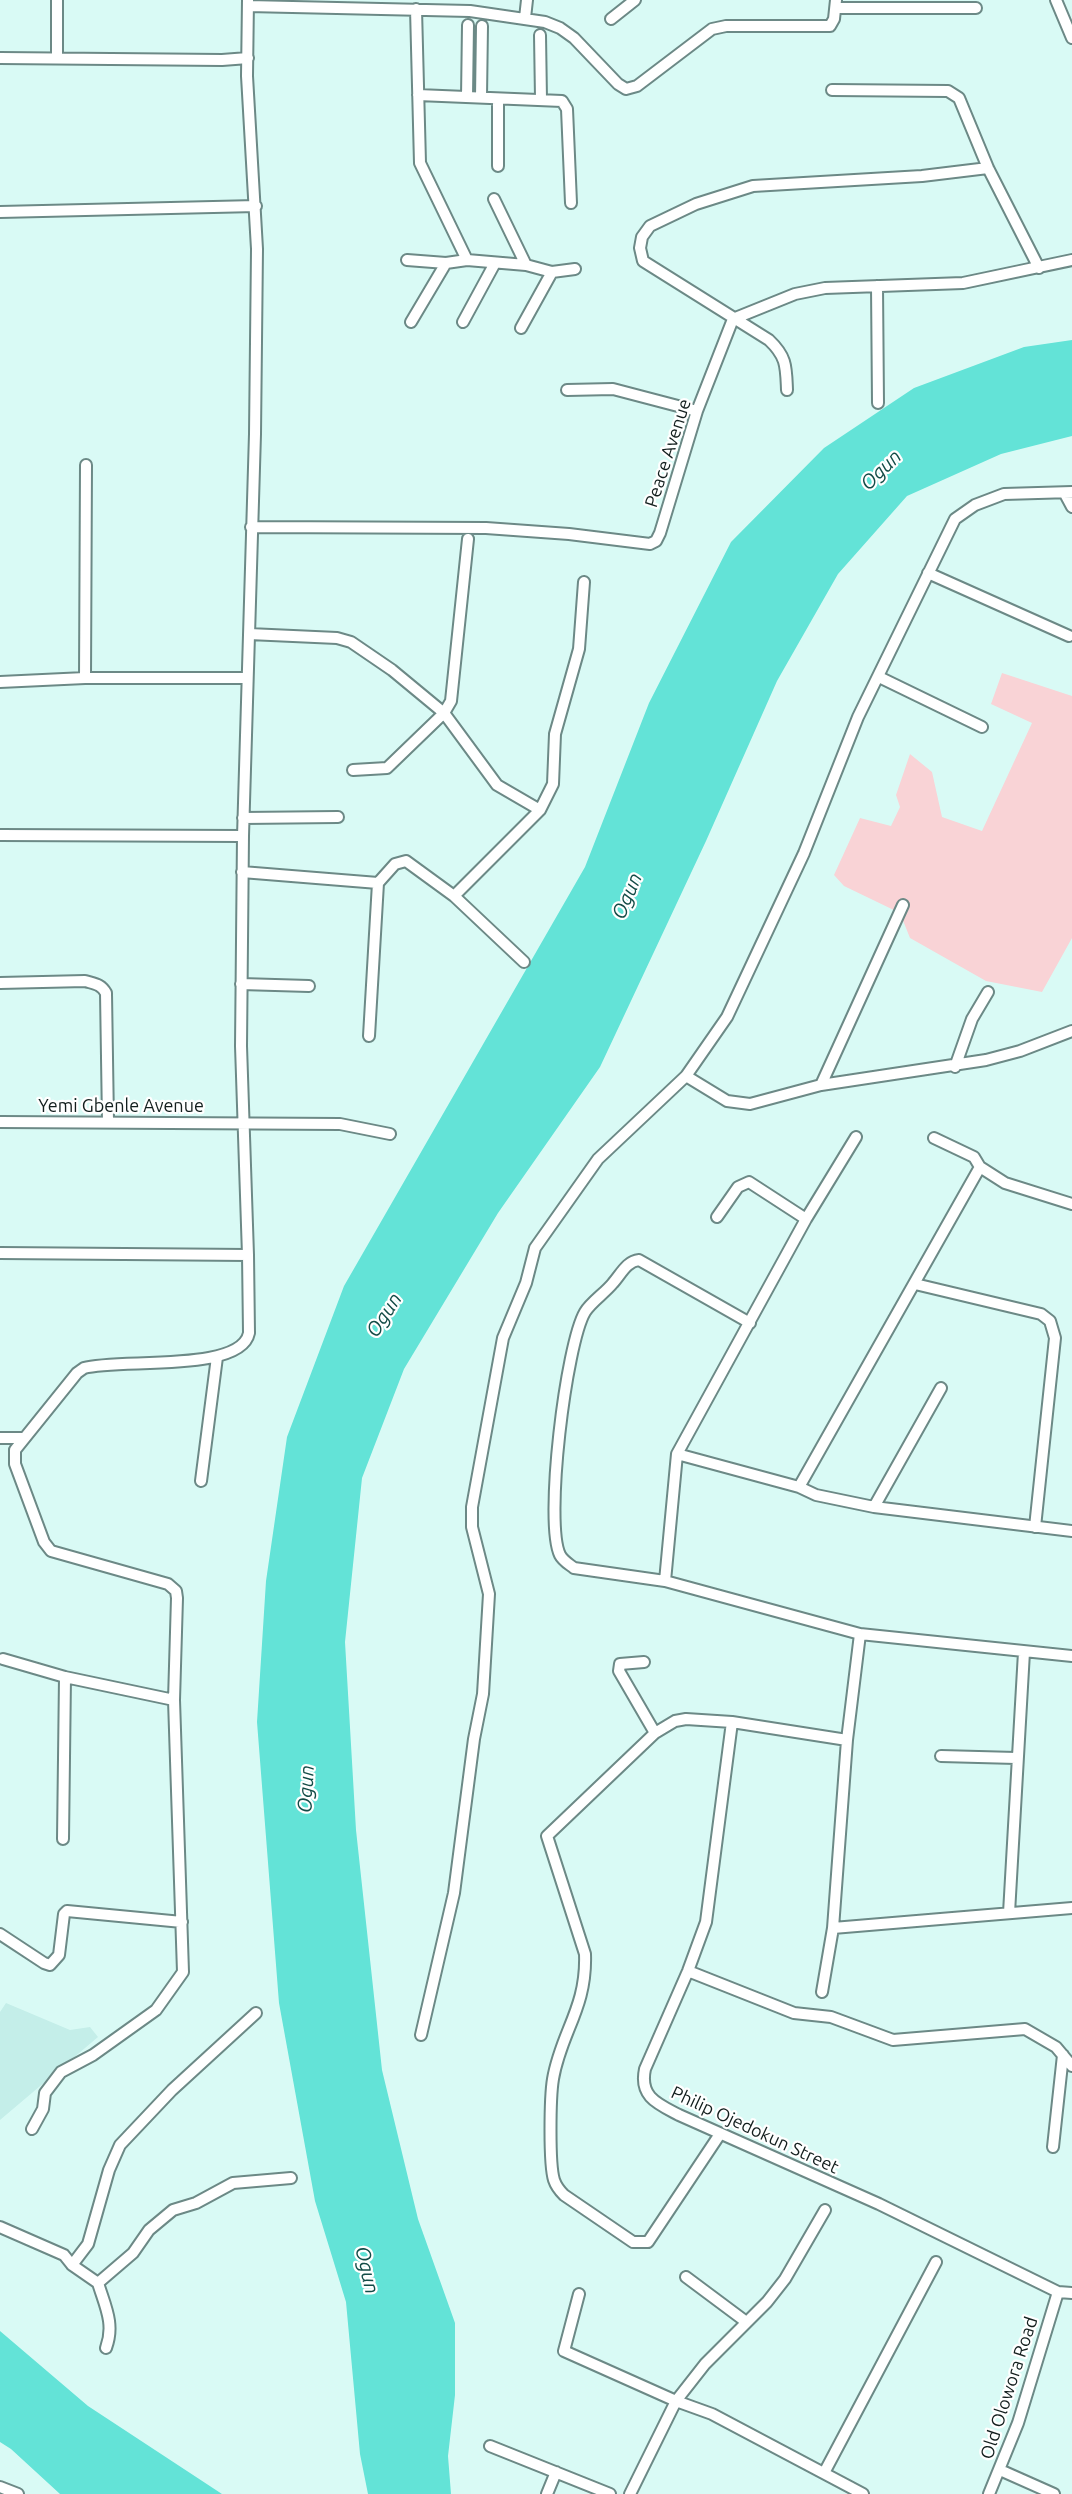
<!DOCTYPE html>
<html>
<head>
<meta charset="utf-8">
<style>
	body { margin:0 }
	canvas { display:block; background:#d9faf5 }
</style>
</head>
<body>
<canvas width="1072" height="2494"></canvas>
<script>
const context = document.querySelector('canvas').getContext('2d');
context.lineJoin = 'round';
function fillPath(path, color) {
  context.fillStyle = color;
  context.fill(path, 'evenodd');
}
function strokePath(path, color, width, dash) {
  context.strokeStyle = color;
  context.lineWidth = width;
  context.lineCap = dash ? 'butt' : 'round';
  context.setLineDash(dash || []);
  context.stroke(path);
}
function label(font, color, halo, rows, align = 'center') {
  context.font = font + ' Ubuntu,sans-serif';
  context.lineWidth = 4.5;
  context.setLineDash([]);
  context.textBaseline = 'middle';
  context.strokeStyle = halo;
  context.fillStyle = color;
  for (const [text, x, y, turn = 0] of rows) {
    context.save();
    context.translate(x, y);
    context.rotate((+turn || 0) * Math.PI / 180);
    context.textAlign = isNaN(turn) ? turn : align;
    if (halo) context.strokeText(text, 0, 0);
    context.fillText(text, 0, 0);
    context.restore();
  }
}
fillPath(new Path2D(`
	M6 2003 70 2030 90 2027 98 2037 0 2120V2012Z`), '#c4eee9');
fillPath(new Path2D(`
	M1002 673 1072 696V938L1042 992 986 981 910 938 900 913 844 886 834 875 860 818 891 826 900 807 896 795 910 754 932 772 942 817 982 831 1032 723 991 704Z`), '#f9d3d6');
fillPath(new Path2D(`
	M1072 340V436L1001 454 907 496 838 574 777 681 706 841 600 1067 498 1213 404 1369 362 1478 345 1642 356 1830 382 2070 418 2219 455 2323V2395L448 2456 451 2494H368L360 2454 346 2302 315 2201 279 2003 257 1722 266 1581 287 1437 344 1286 585 867 649 703 731 542 824 448 914 388 1024 347Z
	M0 2331 88 2406 222 2494H60L11 2449 0 2442Z`), '#63e3d7');
const minor = new Path2D(`
	M57 0V57
	M1056 0 1072 38
	M248 6 470 11 545 22 560 28 574 38 618 84 626 89 637 86 712 29 726 26H830L834 19 836 0
	M836 8H976
	M416 9 420 163 467 260
	M525 18 527 0
	M611 19 635 0
	M540 35 541 99
	M0 58 222 60 248 58
	M832 90 948 91 959 98 988 168 1039 268
	M418 95 562 101 567 109 571 203
	M467 97 468 25
	M481 97 482 26
	M498 166V99
	M494 199 526 265
	M0 212 256 206
	M407 260 446 263 467 260 526 265 552 272 575 269
	M877 286 878 403
	M411 322 446 263
	M463 322 495 263
	M521 328 552 272
	M567 390 613 389 697 411
	M787 390C786 367 787 357 769 340L643 261 640 248 642 237 650 226 696 204 753 186 922 176 988 168
	M1065 494 1072 507
	M251 527 486 528 569 534 650 544 656 541 660 533 697 411 733 319 795 294 825 288 963 283 1072 260
	M928 573 1069 636
	M249 634 337 638 351 642 392 670 444 713 497 785 540 810
	M879 677 982 727
	M85 678 86 465
	M0 682 85 678H246
	M353 770 387 768 444 713 451 701 468 539
	M243 818 338 817
	M0 835 243 836
	M242 872 378 883 395 864 406 861 454 896 524 962
	M454 896 540 810 553 784 555 734 579 649 584 582
	M0 983 85 981C95 984 101 984 106 993L108 1122
	M241 984 309 986
	M369 1036 378 883
	M955 1067 972 1019 988 992
	M686 1076 727 1101 750 1104 821 1085 986 1060 1020 1051 1072 1031
	M821 1085 903 905
	M0 1122 340 1124 390 1134
	M934 1138 974 1157 980 1167 1005 1183 1072 1204
	M717 1217 738 1187 749 1182 806 1219
	M0 1253 248 1255 241 1046 243 836 255 434 257 249 247 76 248 0
	M915 1284 1041 1314 1050 1321 1055 1338 1035 1527
	M750 1323 639 1260C627 1261 621 1274 613 1283 605 1293 591 1302 585 1312 566 1344 544 1523 560 1555 563 1561 569 1564 574 1568L665 1581 860 1634 1072 1656
	M0 1438H23
	M677 1454 799 1487 816 1495 874 1507 1072 1531
	M201 1481 217 1357
	M799 1487 980 1167
	M874 1507 941 1388
	M665 1581 677 1454 806 1219 856 1137
	M3 1659 65 1677 174 1700
	M644 1662 620 1664 619 1671 655 1733
	M732 1722 706 1922 688 1971 645 2069C639 2097 658 2104 679 2115L879 2204 1058 2292 1072 2293
	M941 1756 1016 1758
	M63 1839 65 1677
	M1009 1913 1024 1652
	M833 1928 1072 1908
	M0 1934 44 1963 50 1965 59 1955 64 1914 67 1911 182 1922
	M688 1971 794 2013 831 2017 893 2040 1025 2029 1056 2047 1072 2066
	M822 1992 833 1928 847 1740 860 1634
	M421 2035 454 1893 474 1739 483 1694 489 1594 472 1527V1507L503 1338 526 1283 535 1248 598 1159 686 1076 727 1017 804 853 858 717 955 519 975 505 1004 494 1072 492
	M32 2129 43 2109 45 2093 61 2072 93 2055 156 2010 183 1972 174 1700 177 1598 176 1591 168 1584 51 1551 44 1542 15 1464V1450L77 1373 84 1368C118 1358 241 1373 249 1333L248 1255
	M720 2134 648 2242H633L564 2195C560 2191 556 2186 554 2180 549 2164 550 2097 553 2079 561 2032 587 2008 585 1954L547 1836 655 1733 675 1721 686 1719 732 1722 847 1740
	M1053 2147 1063 2055
	M0 2227 64 2255 72 2265 98 2283 133 2253 149 2230 173 2210 196 2203 233 2183 291 2178
	M72 2265 88 2244 109 2170 120 2145 172 2090 256 2013
	M686 2277 745 2321
	M98 2283C105 2306 115 2324 106 2348
	M579 2294 564 2351 676 2401 712 2414 863 2494
	M490 2446 610 2494
	M1000 2470 1054 2494
	M824 2473 936 2262
	M0 2487 18 2494
	M547 2494 556 2472
	M630 2494 676 2401 705 2364 767 2302 785 2279 825 2210
	M989 2494 1018 2423 1058 2292`);
strokePath(minor, '#6c8986', 14);
strokePath(minor, '#fff', 10);
label('18px', '#121e1d', '#fff', [
	["Peace Avenue",668,453,-72],
	["Yemi Gbenle Avenue",121,1106],
	["Philip Ojedokun Street",755,2130,25],
	["Old Olowora Road",1009,2388,-72]
]);
label('italic 20px', '#134c47', '#fff', [
	["Ogun",881,470,-44],
	["Ogun",627,896,-67],
	["Ogun",384,1315,-57],
	["Ogun",306,1789,-87],
	["Ogun",367,2270,77]
]);
</script>
</body>
</html>
